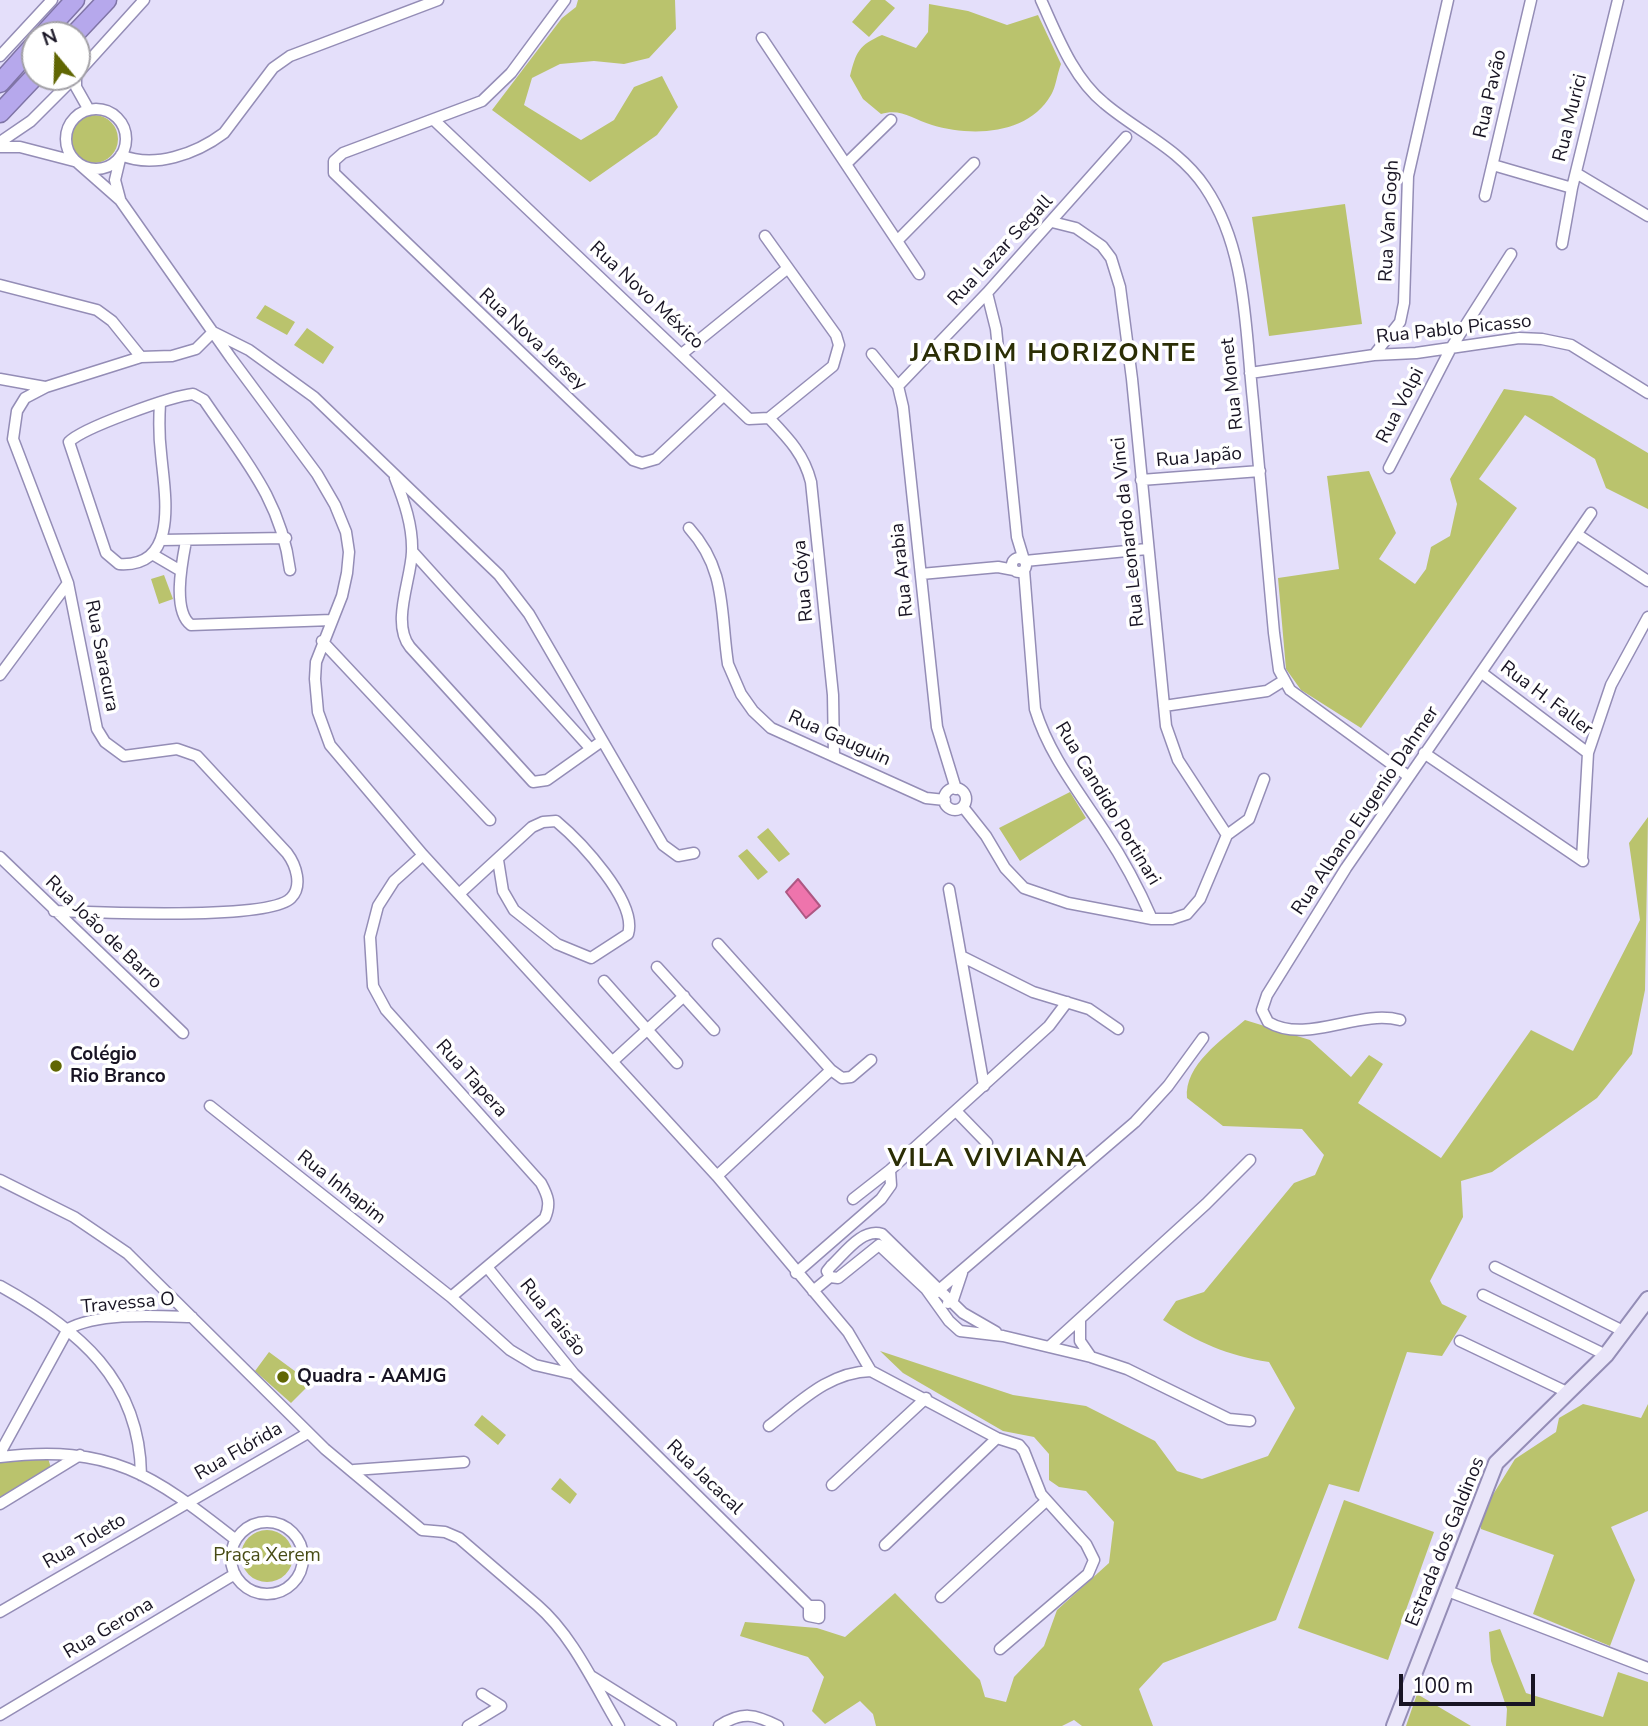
<!DOCTYPE html>
<html>
<head>
<meta charset="utf-8">
<style>
	body { margin:0 }
	#map { position:relative; width:1648px; height:1726px; overflow:hidden; background:#e4dffa; font-family:"Nunito Sans",sans-serif }
	canvas { display:block }
	.north { position:absolute; left:21px; top:21px; width:70px; height:70px; box-sizing:border-box; background:#fff; border:2px solid #a3a1a7; border-radius:50%; rotate:341deg; font-size:19px; font-weight:700; line-height:28px; text-align:center; color:#181423 }
	.north::after { content:''; display:block; margin:auto; width:24px; height:32px; background:#606603; clip-path:polygon(50% 0,100% 100%,50% 72%,0 100%) }
	.scale { position:absolute; left:1399px; top:1674px; width:136px; height:32px; box-sizing:border-box; border:4px solid #181423; border-top:0; padding-left:9px; font-size:21px; line-height:24px; white-space:nowrap; color:#181423; -webkit-text-stroke:5px #fff; paint-order:stroke }
</style>
</head>
<body>
<div id="map">
<canvas width="1648" height="1726"></canvas>
<div class="north">N</div>
<div class="scale">100 m</div>
</div>
<script>
const context = document.querySelector('canvas').getContext('2d');
context.lineJoin = 'round';
function fillPath(path, color) {
  context.fillStyle = color;
  context.fill(path, 'evenodd');
}
function strokePath(path, color, width, dash) {
  context.strokeStyle = color;
  context.lineWidth = width;
  context.lineCap = dash ? 'butt' : 'round';
  context.setLineDash(dash || []);
  context.stroke(path);
}
function label(font, color, halo, rows, align = 'center') {
  context.font = font + ' "Nunito Sans",sans-serif';
  context.lineWidth = 7;
  context.setLineDash([]);
  context.textBaseline = 'middle';
  context.strokeStyle = halo;
  context.fillStyle = color;
  for (const [text, x, y, turn = 0] of rows) {
    context.save();
    context.translate(x, y);
    context.rotate((+turn || 0) * Math.PI / 180);
    context.textAlign = isNaN(turn) ? turn : align;
    if (halo) context.strokeText(text, 0, 0);
    context.fillText(text, 0, 0);
    context.restore();
  }
}
fillPath(new Path2D(`
	M578 0H675L676 29 649 58 624 64 594 61 560 64 532 78 524 105 581 140 614 120 634 87 662 76 678 107 657 135 590 182 492 110 562 18 576 7Z
	M871 0H885L895 8 869 37 852 22Z
	M929 4 968 11 1007 25 1038 15 1061 64C1057 74 1056 87 1051 95 1028 135 972 137 932 125 912 119 901 108 881 114L863 99 850 76C856 52 859 45 882 35L916 48 928 32Z
	M70 139a24 24 0 1 1 48 0a24 24 0 1 1-48 0Z
	M1345 204 1362 324 1269 336 1252 217Z
	M265 305 295 322 287 335 256 318Z
	M307 328 334 347 323 364 294 345Z
	M1504 389 1552 396 1648 453V509L1606 488 1595 459 1525 415 1479 479 1517 508 1361 728 1301 690 1286 669 1278 578 1339 569 1327 476 1369 471 1396 533 1379 559 1415 584 1426 569 1431 547 1450 536 1457 504 1450 479Z
	M164 575 173 599 159 604 151 579Z
	M1070 792 1086 818 1020 861 999 828Z
	M1648 817 1645 990 1632 1054 1597 1098 1492 1172 1461 1181 1463 1217 1430 1281 1442 1304 1467 1316 1442 1356 1407 1352 1359 1492 1329 1484 1276 1620 1163 1663 1139 1689 1153 1726H1082L1074 1720 1062 1726H876L873 1714 860 1701 825 1724 812 1711 824 1677 808 1657 740 1636 745 1622 817 1628 845 1637 895 1593 980 1680 985 1697 1006 1702 1014 1677 1044 1646 1057 1610 1109 1563 1114 1522 1086 1491 1059 1487 1049 1480V1454L1034 1437 1003 1431 903 1373 880 1351 1013 1395 1086 1406 1155 1441 1177 1471 1202 1479 1268 1456 1295 1408 1269 1362C1226 1355 1199 1343 1163 1320L1176 1301 1204 1292 1294 1183 1315 1175 1324 1155 1302 1129 1223 1126 1187 1098C1184 1065 1222 1040 1245 1020L1310 1040 1351 1077 1369 1055 1383 1064 1358 1103 1441 1158 1531 1030 1573 1051 1640 920 1629 843Z
	M768 828 790 854 779 862 757 837Z
	M747 849 768 872 758 880 738 856Z
	M269 1352 311 1383 291 1403 255 1371Z
	M1583 1404 1641 1418 1648 1404V1511L1611 1527 1635 1580 1610 1646 1533 1614 1554 1555 1481 1529V1514L1515 1459 1556 1432 1559 1418Z
	M482 1415 506 1435 498 1445 474 1425Z
	M48 1458 51 1468 0 1500V1461Z
	M560 1478 577 1494 570 1504 551 1489Z
	M1344 1500 1434 1532 1388 1660 1298 1628Z
	M241 1556a26 26 0 1 1 52 0a26 26 0 1 1-52 0Z
	M1500 1629 1526 1693 1603 1717 1618 1672 1648 1682V1726H1506L1507 1709 1491 1661 1489 1632Z
	M1417 1694 1471 1726H1406Z`), '#bac36d');
const water = new Path2D(`
	M798 879 820 906 806 918 786 892Z`);
fillPath(water, '#ee74ac');
strokePath(water, '#ae5783', 2);
const street = new Path2D(`
	M565 0 511 73 482 101 343 153 334 161V173L633 460 642 463 656 459 722 397
	M1041 0C1057 35 1073 78 1104 103 1138 132 1179 148 1205 187 1247 249 1245 328 1253 401 1260 478 1267 555 1274 633L1279 670 1290 690 1408 776
	M762 38 919 274
	M0 56 52 0
	M77 74 144 0
	M76 77V87L89 110
	M66 139a30 30 0 1 1 60 0a30 30 0 1 1-60 0Z
	M435 121 749 419 769 418 833 366 839 345 836 335 765 236
	M0 142 31 121 75 77
	M0 147H20L74 161
	M78 163 120 200 231 358 317 474 335 505 346 532 349 552 347 573 342 596 316 662 315 679 318 712 330 745 423 855 717 1176 848 1332 871 1371
	M846 164 891 120
	M1493 165 1572 188
	M1576 173 1648 216
	M1485 196 1531 0
	M120 199 115 180 121 155C154 169 196 154 224 133L273 68 290 56 438 0
	M1052 222 1076 228 1102 246 1111 258 1120 287 1132 379 1166 726 1178 760 1227 835
	M897 241 974 163
	M1562 244 1572 188 1618 0
	M0 285 97 310 112 321 141 357
	M987 293 996 329 1017 537 1024 560
	M683 353 788 268
	M872 354 898 386 903 407 937 727 956 789
	M1374 355 1400 322 1404 303 1408 176 1448 0
	M1250 373 1374 355 1416 353 1519 338 1542 339 1571 345 1648 393
	M0 379 45 387
	M898 386 987 293 1126 137
	M160 403C159 420 159 437 161 453 164 490 181 568 119 564L106 553 69 442C82 428 172 396 193 394L204 400C243 458 281 499 290 570
	M769 418C788 438 804 454 811 482L833 695 834 756
	M1389 468 1451 348 1511 254
	M395 478C404 501 413 526 412 552 411 580 391 623 410 647L533 782 547 780 602 741
	M1141 480 1260 471
	M689 528C727 570 720 611 728 664L741 694 753 711 771 728 926 798 945 800
	M1578 535 1648 581
	M161 540 286 538
	M186 541C182 562 172 611 191 625L332 620
	M412 551 590 748
	M152 554 181 571
	M1012 565a7 7 0 1 1 14 0a7 7 0 1 1-14 0Z
	M1025 561 1147 549
	M1024 570 1035 709C1049 755 1079 792 1105 832 1123 859 1139 889 1152 919
	M921 574 998 567 1014 570
	M322 641 490 820
	M1482 673 1588 753
	M0 675 68 583
	M1164 706 1267 691 1283 681
	M1424 753 1583 861
	M944 799a11 11 0 1 1 22 0a11 11 0 1 1-22 0Z
	M963 807 986 836 1005 868 1024 888 1068 903 1152 919H1172L1187 914 1200 899 1227 835 1249 819 1264 779
	M423 855 394 881 378 906 370 937 373 986 386 1010 541 1183C548 1196 551 1204 545 1218L451 1297
	M0 857 183 1033
	M1582 859 1588 753 1611 685 1648 617
	M949 889 984 1086
	M459 894 532 827 543 822 556 821C580 841 638 902 628 934L591 958 557 944 514 910 503 891 498 860
	M54 911C92 912 269 921 291 898 303 886 296 865 287 853L197 756 177 749 124 756 105 742 97 729 68 583 13 439 17 411 25 398 46 387 141 357 172 356 196 349 213 332 249 350 314 397 499 575 529 614 663 845 678 856 694 853
	M963 957 1033 992 1089 1009 1118 1029
	M657 967 714 1030
	M604 981 677 1063
	M1400 1020C1358 1009 1307 1045 1268 1022L1262 1010 1267 995 1346 868 1591 513
	M613 1061 684 996
	M831 1070 842 1078 851 1077 871 1060
	M210 1106 451 1297 510 1350 535 1365 574 1374
	M956 1111 987 1143
	M717 1176 831 1070 718 944
	M0 1180 74 1217 127 1253 325 1449 422 1530 445 1532 459 1538 537 1605C573 1636 595 1686 619 1726
	M853 1199 890 1170 1049 1026 1067 1002
	M487 1267 574 1374 809 1606H819V1618L809 1616V1606
	M1495 1267 1625 1332
	M796 1273 881 1199 891 1185 890 1170
	M830 1277 827 1271 831 1266C845 1253 862 1228 882 1234L963 1313 996 1332
	M0 1286C78 1329 140 1380 141 1475
	M813 1291 830 1277 838 1278 879 1245 926 1289 949 1321 960 1331 1003 1336 1091 1357 1127 1369 1229 1419 1250 1421
	M1483 1295 1606 1355
	M932 1296 1135 1122 1168 1086 1203 1038
	M948 1303 953 1300 962 1273
	M1080 1320V1341L1091 1357
	M1460 1341 1569 1393
	M1050 1346 1206 1204 1250 1160
	M769 1426C800 1402 829 1372 871 1371L997 1438 1019 1445 1024 1451 1041 1494 1086 1544 1094 1560 1088 1574 1000 1649
	M0 1453 68 1329C99 1312 157 1316 192 1317
	M0 1457C111 1444 152 1474 236 1540
	M354 1470 464 1462
	M832 1485 926 1398
	M0 1504 80 1455
	M231 1558a36 36 0 1 1 72 0a36 36 0 1 1-72 0Z
	M885 1545 997 1438
	M1445 1590 1648 1668
	M941 1597 1046 1501
	M0 1612 308 1433
	M591 1676 671 1726
	M0 1715 235 1574
	M468 1726 501 1706 482 1694
	M719 1726C742 1711 755 1714 778 1726`);
const secondary = new Path2D(`
	M1394 1726 1496 1463 1606 1355 1648 1299`);
const highway = new Path2D(`
	M43 35 75 0
	M74 35 107 0
	M0 83 35 44
	M0 113 35 76`);
strokePath(street, '#948db6', 13);
strokePath(secondary, '#948db6', 18);
strokePath(highway, '#7f74a6', 21);
strokePath(street, '#fff', 10);
strokePath(secondary, '#e9e5f9', 14);
strokePath(highway, '#b6a8ec', 18);
for (const [x, y, r, color] of [
	[56,1066,7,"#606603"],
	[283,1377,7,"#606603"]
]) {
  const dot = new Path2D();
  dot.arc(x, y, r, 0, 2 * Math.PI);
  context.fillStyle = color;
  context.fill(dot);
  strokePath(dot, '#fff', 2.5);
}
label('19px', '#181423', '#fff', [
	["Rua Pavão",1491,94,-77],
	["Rua Murici",1571,118,-76],
	["Rua Van Gogh",1390,221,-87],
	["Rua Lazar Segall",1001,251,-47],
	["Rua Novo México",646,296,43],
	["Rua Pablo Picasso",1454,330,-6],
	["Rua Nova Jersey",532,340,43],
	["Rua Monet",1233,384,-96],
	["Rua Volpi",1401,406,-63],
	["Rua Japão",1199,458,-5],
	["Rua Leonardo da Vinci",1129,532,-96],
	["Rua Arabia",903,570,-96],
	["Rua Góya",804,581,-95],
	["Rua Saracura",101,656,79],
	["Rua H. Faller",1546,699,37],
	["Rua Gauguin",839,739,24],
	["Rua Candido Portinari",1107,804,59],
	["Rua Albano Eugenio Dahmer",1366,811,-56],
	["Rua João de Barro",103,933,44],
	["Rua Tapera",471,1079,48],
	["Rua Inhapim",341,1188,38],
	["Travessa O",128,1304,-5],
	["Rua Faisão",552,1318,51],
	["Rua Flórida",239,1452,-30],
	["Rua Jacacal",704,1478,44],
	["Rua Toleto",85,1542,-30],
	["Estrada dos Galdinos",1446,1542,-68],
	["Rua Gerona",109,1629,-31]
]);
label('bold 19px', '#181423', '#fff', [
	["Colégio",70,1055],
	["Rio Branco",70,1077],
	["Quadra - AAMJG",297,1377]
], 'left');
label('19px', '#474b14', '#fff', [
	["Praça Xerem",267,1556]
]);
context.letterSpacing = '2px';
label('bold 26px', '#2b2e05', '#fff', [
	["JARDIM HORIZONTE",1054,355],
	["VILA VIVIANA",988,1160]
]);
context.letterSpacing = '0px';
</script>
</body>
</html>
